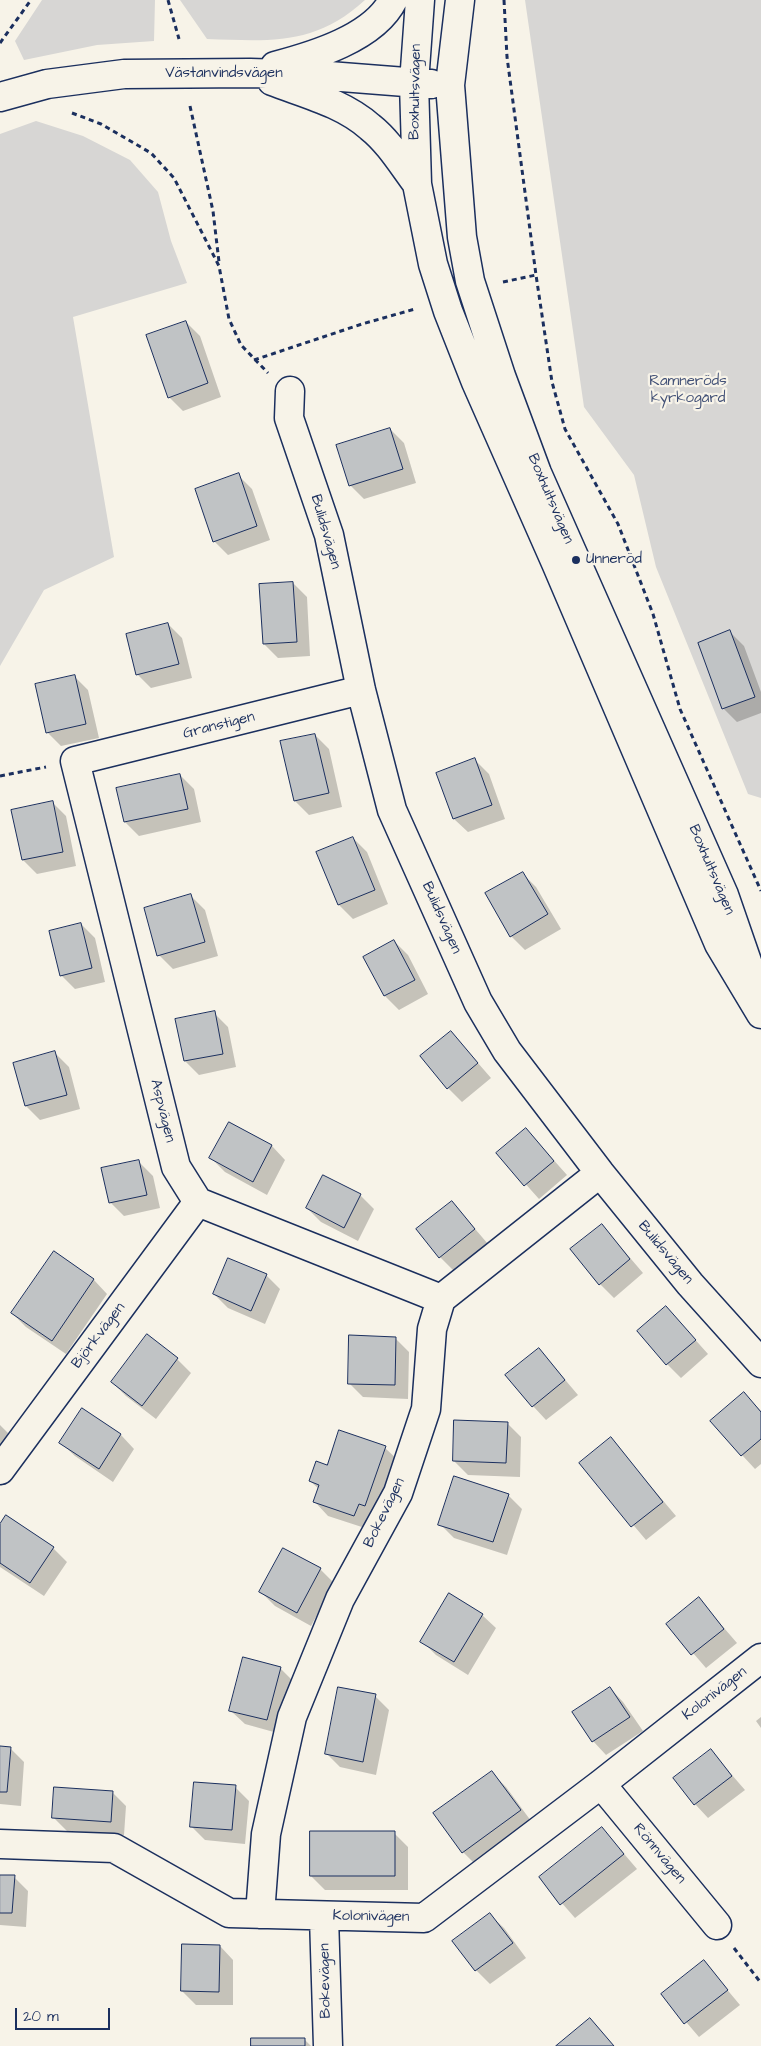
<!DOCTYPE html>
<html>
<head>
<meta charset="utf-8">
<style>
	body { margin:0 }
	#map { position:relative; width:761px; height:2046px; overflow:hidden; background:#f7f3e8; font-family:"Architects Daughter",sans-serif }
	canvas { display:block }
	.scale { position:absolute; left:15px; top:2008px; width:95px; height:22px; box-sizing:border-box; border:2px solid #1b2f5e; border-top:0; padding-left:6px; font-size:15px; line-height:18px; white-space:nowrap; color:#1b2f5e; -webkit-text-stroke:4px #f7f3e8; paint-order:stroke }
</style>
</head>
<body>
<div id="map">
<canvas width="761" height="2046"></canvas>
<div class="scale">20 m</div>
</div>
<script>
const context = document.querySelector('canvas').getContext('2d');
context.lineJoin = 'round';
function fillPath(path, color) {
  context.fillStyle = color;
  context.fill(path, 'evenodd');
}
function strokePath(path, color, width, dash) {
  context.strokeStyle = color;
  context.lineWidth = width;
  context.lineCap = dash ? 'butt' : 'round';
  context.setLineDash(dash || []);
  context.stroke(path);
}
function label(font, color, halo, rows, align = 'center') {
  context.font = font + ' "Architects Daughter",sans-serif';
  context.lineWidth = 4.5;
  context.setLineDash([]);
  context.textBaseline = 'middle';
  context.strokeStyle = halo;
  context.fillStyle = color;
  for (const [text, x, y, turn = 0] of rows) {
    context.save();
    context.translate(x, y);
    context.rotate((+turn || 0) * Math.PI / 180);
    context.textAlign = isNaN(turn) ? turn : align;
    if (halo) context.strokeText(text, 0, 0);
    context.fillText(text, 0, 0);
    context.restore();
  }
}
fillPath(new Path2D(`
	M42 0H155L154 41 97 45 24 60 15 41Z
	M180 0H365C315 46 270 41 207 39Z
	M525 0H761V798L748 794 656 567 634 475 584 407Z
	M36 121 83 136 130 160 158 192 171 241 187 283 73 317 114 557 44 590 0 666V134Z`), '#d7d6d4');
fillPath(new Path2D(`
	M186 322 200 336 221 397 183 411 169 397Z
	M390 429 404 443 416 483 364 499 350 485Z
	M238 475 252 489 270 540 228 555 214 541Z
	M293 583 307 597 310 656 278 658 264 644Z
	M168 624 182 638 192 678 151 688 137 674Z
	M730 632 744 646 761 692V713L737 722 723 708Z
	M74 676 88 690 99 738 61 746 47 732Z
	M315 735 329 749 342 807 309 815 295 801Z
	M475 760 489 774 505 819 468 832 454 819Z
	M180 775 194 789 201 822 139 836 125 822Z
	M52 802 66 816 76 866 37 874 23 860 12 811Z
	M353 838 367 852 388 904 353 919 339 905 318 853Z
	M522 873 536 887 561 929 525 950 511 936Z
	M191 896 205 910 218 956 173 969 159 955Z
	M81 924 95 938 105 982 75 989 61 975Z
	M394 941 408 955 428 994 399 1010 385 996 365 957Z
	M214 1013 228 1027 236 1067 199 1075 185 1061Z
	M451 1032 491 1078 462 1102 448 1088Z
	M55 1053 69 1067 80 1109 40 1120 26 1106Z
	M230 1123 272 1146 285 1160 267 1195 225 1172 211 1158Z
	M526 1129 567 1175 539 1199 498 1153Z
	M139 1162 153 1176 160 1208 124 1216 110 1202Z
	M360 1195 374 1209 358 1241 321 1222 307 1208Z
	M452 1202 488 1244 454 1271 440 1257Z
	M602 1225 643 1273 614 1298 600 1284Z
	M54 1253 94 1280 107 1294 66 1354 26 1327 12 1313Z
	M266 1275 280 1289 265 1324 228 1308 214 1294Z
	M666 1307 708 1354 681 1378 667 1364Z
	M147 1336 177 1359 191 1373 156 1419 126 1396 112 1382Z
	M395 1338 409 1352 408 1399 363 1397 349 1383Z
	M539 1349 578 1395 546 1420 533 1406Z
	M744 1394 761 1411V1464L755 1469 742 1455Z
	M83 1410 121 1435 134 1449 113 1482 75 1456 61 1443Z
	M507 1423 521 1437 520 1477 468 1475 454 1461Z
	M0 1425 15 1440 0 1461Z
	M611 1439 676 1516 646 1540 581 1463Z
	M385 1448 399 1461 368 1529 328 1516 315 1502 319 1489 310 1481 328 1467Z
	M508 1495 522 1509 507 1555 454 1538 440 1524Z
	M0 1526 53 1548 67 1562 44 1596 0 1567Z
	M320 1569 334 1583 311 1626 275 1606 261 1592Z
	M699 1599 737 1643 706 1668 668 1624Z
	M482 1615 496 1628 468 1675 436 1655 422 1641Z
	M280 1668 294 1682 281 1734 245 1724 231 1711Z
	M610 1688 623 1702 643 1731 606 1755 593 1741Z
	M375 1696 389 1710 376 1775 340 1767 326 1753Z
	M761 1717V1728L756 1721Z
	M0 1747 10 1748 24 1762 21 1806 0 1804Z
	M711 1751 745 1790 708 1818 695 1804Z
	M492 1773 506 1787 534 1825 477 1866 463 1852 435 1814Z
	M235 1787 249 1801 245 1844 205 1840 191 1826Z
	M112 1792 126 1806 124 1835 67 1831 53 1817Z
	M602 1828 637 1869 575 1918 540 1878Z
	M394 1833 408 1847V1890H325L311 1876Z
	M0 1876 14 1877 28 1891 26 1927 0 1925Z
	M490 1915 504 1928 526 1958 490 1984 476 1970 454 1941Z
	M220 1946 233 1960V2005H196L182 1991Z
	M704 1962 740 2005 699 2037 662 1994Z
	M305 2040 311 2046H253Z`), '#0003');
const building = new Path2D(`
	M186 321 208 383 168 398 146 335Z
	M390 428 403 469 349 486 336 445Z
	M239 473 257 526 213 542 195 489Z
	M293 582 297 642 263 644 259 584Z
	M168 623 179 664 136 675 126 634Z
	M730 630 755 697 722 709 698 643Z
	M75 675 86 724 46 733 35 684Z
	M315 734 329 793 294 801 280 741Z
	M475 758 492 805 453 819 436 773Z
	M180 774 188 809 124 822 116 788Z
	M53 801 63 852 22 860 11 810Z
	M353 837 375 890 338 905 316 852Z
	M523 872 548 914 510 937 485 893Z
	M191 894 205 942 157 956 144 908Z
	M81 923 92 968 60 976 49 931Z
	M394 940 415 980 384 996 363 957Z
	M215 1011 223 1054 184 1061 175 1019Z
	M451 1031 478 1063 447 1089 420 1056Z
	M55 1051 67 1095 25 1106 13 1063Z
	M229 1122 272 1145 253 1182 209 1158Z
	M526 1128 554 1161 524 1186 496 1153Z
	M139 1160 147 1195 109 1203 101 1168Z
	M323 1175 361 1194 344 1228 306 1208Z
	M452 1201 475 1229 439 1258 416 1229Z
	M602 1224 630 1259 599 1285 570 1249Z
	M54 1251 94 1279 52 1341 11 1313Z
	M228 1258 267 1274 251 1311 213 1294Z
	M666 1306 696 1340 666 1365 637 1331Z
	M147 1334 178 1358 142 1406 111 1382Z
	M349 1335 396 1337 395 1385 348 1384Z
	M539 1348 565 1380 532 1407 505 1375Z
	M744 1392 761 1412V1439L741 1456 710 1421Z
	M82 1408 121 1434 99 1469 59 1443Z
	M454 1420 508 1422 506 1463 453 1461Z
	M339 1430 386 1446 365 1506 359 1504 354 1516 313 1502 319 1485 309 1481 316 1461 327 1465Z
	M611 1437 663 1502 631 1527 579 1463Z
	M454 1476 509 1494 493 1542 438 1525Z
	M6 1515 54 1547 30 1583 0 1563V1524Z
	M283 1548 321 1568 297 1613 259 1592Z
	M449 1593 483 1614 454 1662 420 1642Z
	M699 1597 724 1629 691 1655 666 1624Z
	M243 1657 281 1667 267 1720 229 1711Z
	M338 1687 376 1694 363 1762 325 1754Z
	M610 1687 630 1717 592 1742 572 1712Z
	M0 1746 11 1747 7 1792H0Z
	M711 1749 732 1776 694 1805 673 1778Z
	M492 1771 521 1810 462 1853 433 1813Z
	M194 1782 236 1785 232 1830 190 1827Z
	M54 1787 113 1791 111 1822 52 1818Z
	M602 1827 624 1854 560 1905 539 1877Z
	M310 1831H395V1876H310Z
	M0 1875H15L12 1913H0Z
	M490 1913 513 1943 475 1971 452 1941Z
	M182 1944 220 1945 219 1992 181 1991Z
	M704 1960 728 1990 684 2024 661 1994Z
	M590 2018 614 2046H556Z
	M251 2038H305V2046H251Z`);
fillPath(building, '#c0c3c5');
strokePath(building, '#1b2f5e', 1);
const street = new Path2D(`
	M290 391 289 418 329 535 361 690 392 810 478 1002 507 1051 600 1173 690 1284 761 1363
	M361 690 75 761 176 1167 198 1202 441 1299
	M0 1470 198 1202
	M601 1784 717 1925
	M0 1844 114 1848 229 1913 424 1918 601 1784 761 1658
	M260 1914 266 1834 292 1717 340 1599 398 1493 426 1409 432 1329 441 1299 600 1173
	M324 1917 328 2046`);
const secondary = new Path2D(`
	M420 0 414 83 417 184 433 264 448 311 476 382 556 563 719 944 761 1014
	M460 0 450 85 462 237 470 281 501 376 537 473 724 895 752 976
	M275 66C313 56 374 38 393 0
	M272 81C306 94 343 103 370 127 389 142 402 164 417 184
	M0 97 47 84 124 74 250 73 316 75 431 84`);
strokePath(street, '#1b2f5e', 31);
strokePath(secondary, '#1b2f5e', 31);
strokePath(new Path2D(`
	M168 0 179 39
	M504 0 507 57 536 275 552 382 565 429 618 524 653 614 680 709 761 891
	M0 43 31 0
	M190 106 213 211 219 262
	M72 113 101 124 151 153 174 178 219 266 229 319 241 345 268 373
	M503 282 536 275
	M254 360 362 324 415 309
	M0 776 46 767
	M734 1948 761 1983`), '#1b2f5e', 3, [5, 4]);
strokePath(street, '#f7f3e8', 28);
strokePath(secondary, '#f7f3e8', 28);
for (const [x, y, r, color] of [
	[576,560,5,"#1b2f5e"]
]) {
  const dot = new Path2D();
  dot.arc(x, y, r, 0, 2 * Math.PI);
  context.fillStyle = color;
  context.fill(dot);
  strokePath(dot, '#f7f3e8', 2);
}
label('15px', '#1b2f5e', '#f7f3e8', [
	["Västanvindsvägen",224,74],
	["Boxhultsvägen",416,92,-89],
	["Boxhultsvägen",550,499,67],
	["Bulidsvägen",325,532,74],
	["Granstigen",219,726,-14],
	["Boxhultsvägen",711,870,67],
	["Bulidsvägen",441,918,66],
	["Aspvägen",162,1111,76],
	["Bulidsvägen",665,1253,50],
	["Björkvägen",99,1336,-53],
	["Bokevägen",385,1513,-64],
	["Kolonivägen",715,1694,-38],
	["Rönnvägen",659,1854,50],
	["Kolonivägen",371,1917,1],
	["Bokevägen",326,1981,-91]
]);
label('15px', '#415076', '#f7f3e8', [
	["Ramneröds",688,382],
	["kyrkogård",688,399]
]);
label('15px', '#1b2f5e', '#f7f3e8', [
	["Unneröd",586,560]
], 'left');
</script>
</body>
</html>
